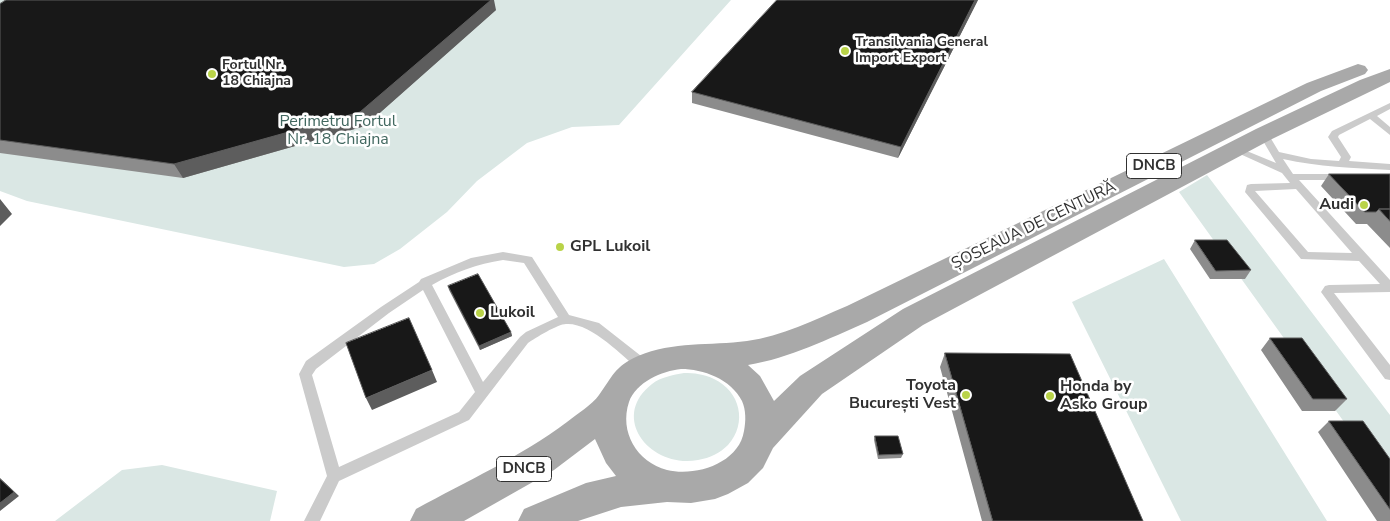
<!DOCTYPE html>
<html>
<head>
<meta charset="utf-8">
<style>
	body { margin:0 }
	canvas { display:block; background:#fff }
</style>
</head>
<body>
<canvas width="1390" height="521"></canvas>
<script>
const context = document.querySelector('canvas').getContext('2d');
context.lineJoin = 'round';
function fillPath(path, color) {
  context.fillStyle = color;
  context.fill(path, 'evenodd');
}
function strokePath(path, color, width, dash) {
  context.strokeStyle = color;
  context.lineWidth = width;
  context.lineCap = dash ? 'butt' : 'round';
  context.setLineDash(dash || []);
  context.stroke(path);
}
function label(font, color, halo, rows, align = 'center') {
  context.font = font + ' "Nunito Sans",sans-serif';
  context.lineWidth = 5;
  context.setLineDash([]);
  context.textBaseline = 'middle';
  context.strokeStyle = halo;
  context.fillStyle = color;
  for (const [text, x, y, turn = 0] of rows) {
    context.save();
    context.translate(x, y);
    context.rotate((+turn || 0) * Math.PI / 180);
    context.textAlign = isNaN(turn) ? turn : align;
    if (halo) context.strokeText(text, 0, 0);
    context.fillText(text, 0, 0);
    context.restore();
  }
}
fillPath(new Path2D(`
	M0 0H731L619 125 572 127 527 143 477 181 447 212 400 249 374 264 344 267 27 201 0 191Z
	M1207 175 1390 415V486L1179 192Z
	M1164 259 1327 521H1181L1072 302Z
	M684 373C694 373 704 374 714 379 740 391 748 423 728 445 720 453 710 458 698 460 650 469 609 417 652 384 661 377 673 375 684 373Z
	M162 465 277 491 270 521H55L122 470Z`), '#dae7e4');
fillPath(new Path2D(`
	M1390 103V109L1377 116 1390 127V135L1370 119 1339 135 1338 137 1351 157 1349 161 1390 164V170C1353 168 1319 167 1283 159L1293 174H1342L1347 177 1342 180H1299L1390 280V292L1334 293 1390 365V380L1385 379 1321 292 1325 286 1329 285 1380 284 1359 261 1301 259 1245 192 1247 185 1251 184 1290 183 1282 173 1229 149 1234 146 1237 147 1276 163 1259 134 1264 131 1267 132 1279 152 1311 159 1339 161 1341 157 1328 137 1332 131ZM1296 189 1352 253 1308 252 1255 191Z
	M503 252 532 257 569 315 599 323 650 363 651 367 650 371 645 372 640 371C623 356 590 322 566 324 558 324 535 338 528 343L469 420 339 481 320 521H304L327 476 299 374 306 361 381 307 419 282 421 279 471 258ZM503 260 524 263 558 317 526 332 520 337 483 382 432 285C455 272 477 264 503 260ZM423 290 475 392 459 412 339 467 312 375 316 369 389 313Z`), '#cbcbcb');
fillPath(new Path2D(`
	M1358 64 1365 66 1368 70 1365 74 1321 91 867 322C828 339 790 358 748 365L760 376 774 401 800 376 903 309 1256 129 1360 80 1390 69V82L1272 139 923 325 822 394 773 448 763 468 748 483 728 494 715 499 691 503 667 502 621 507 578 521H518L524 509 586 483 616 476 606 463 595 439 554 470 464 521H410L416 509C467 481 520 457 567 422 577 414 592 405 599 395 613 376 614 367 638 356 673 341 710 346 747 341 782 336 814 320 847 306L1307 83ZM681 369C703 369 731 379 742 401 746 410 746 421 744 431 739 463 696 477 667 470 637 462 619 432 629 402 636 382 662 371 681 369Z`), '#a9a9a9');
fillPath(new Path2D(`
	M978 0 898 158 692 103V92Z
	M0 4 496 10 365 126 183 178 0 153Z
	M1329 174H1390V248L1367 224H1356L1321 186Z
	M1195 240 1251 270 1245 279H1210L1190 249Z
	M448 286 511 332 512 336 480 350 449 290Z
	M1270 338 1347 399 1335 411H1302L1261 350Z
	M945 353 1143 521H982L940 367Z
	M1329 421 1390 459V521H1377L1318 432Z
	M875 436 903 454 901 458 878 459 874 440Z`), '#8c8c8c');
fillPath(new Path2D(`
	M491 0H494L496 10 365 126 183 178 174 164Z
	M975 0H978L898 158 901 147Z
	M0 199 12 214 0 226Z
	M511 332 512 336 480 350 479 346Z
	M432 370 437 382 372 410 366 398Z
	M0 478 19 496 0 511Z`), '#5d5d5d');
const building = new Path2D(`
	M6 0H491L360 112 174 164 0 140V4Z
	M777 0H975L901 147 692 92Z
	M1329 174H1390V209H1379L1376 212H1365Z
	M1379 209H1390V221Z
	M1195 240H1227L1251 270 1216 271Z
	M478 274 511 332 479 346 448 286Z
	M409 318 432 370 366 398 346 343Z
	M1270 338H1302L1347 399H1313Z
	M945 353 1070 354 1143 521H993Z
	M1329 421H1363L1390 459V509Z
	M875 436H898L903 454 879 455Z
	M0 479 14 492 0 503Z`);
fillPath(building, '#181818');
strokePath(building, '#5d5d5d', 1);
for (const [x, y, r, color] of [
	[845,51,5,"#b9d348"],
	[212,74,5,"#b9d348"],
	[1364,205,5,"#b9d348"],
	[560,247,5,"#b9d348"],
	[480,313,5,"#b9d348"],
	[966,395,5,"#b9d348"],
	[1050,396,5,"#b9d348"]
]) {
  const dot = new Path2D();
  dot.arc(x, y, r, 0, 2 * Math.PI);
  context.fillStyle = color;
  context.fill(dot);
  strokePath(dot, '#fff', 2);
}
label('bold 14px', '#313131', '#fff', [
	["Transilvania General",855,43],
	["Import Export",855,59],
	["Fortul Nr.",222,66],
	["18 Chiajna",222,82]
], 'left');
for (const [x, y, w] of [
	[1154,166,55],
	[524,469,55]
]) {
  const box = new Path2D();
  box.roundRect(x - w / 2, y - 12.5, w, 25, 4);
  context.fillStyle = '#fff';
  context.fill(box);
  strokePath(box, '#313131', 1);
}
label('bold 15px', '#313131', null, [
	["DNCB",1154,166],
	["DNCB",524,469]
]);
label('16px', '#426860', '#fff', [
	["Perimetru Fortul",338,122],
	["Nr. 18 Chiajna",338,140]
]);
label('bold 16px', '#313131', '#fff', [
	["Audi",1354,205,"right"],
	["GPL Lukoil",570,247],
	["Lukoil",490,313],
	["Toyota",956,386,"right"],
	["București Vest",956,404,"right"],
	["Honda by",1060,387],
	["Asko Group",1060,405]
], 'left');
label('16px', '#313131', '#fff', [
	["ȘOSEAUA DE CENTURĂ",1034,226,-26]
]);
</script>
</body>
</html>
